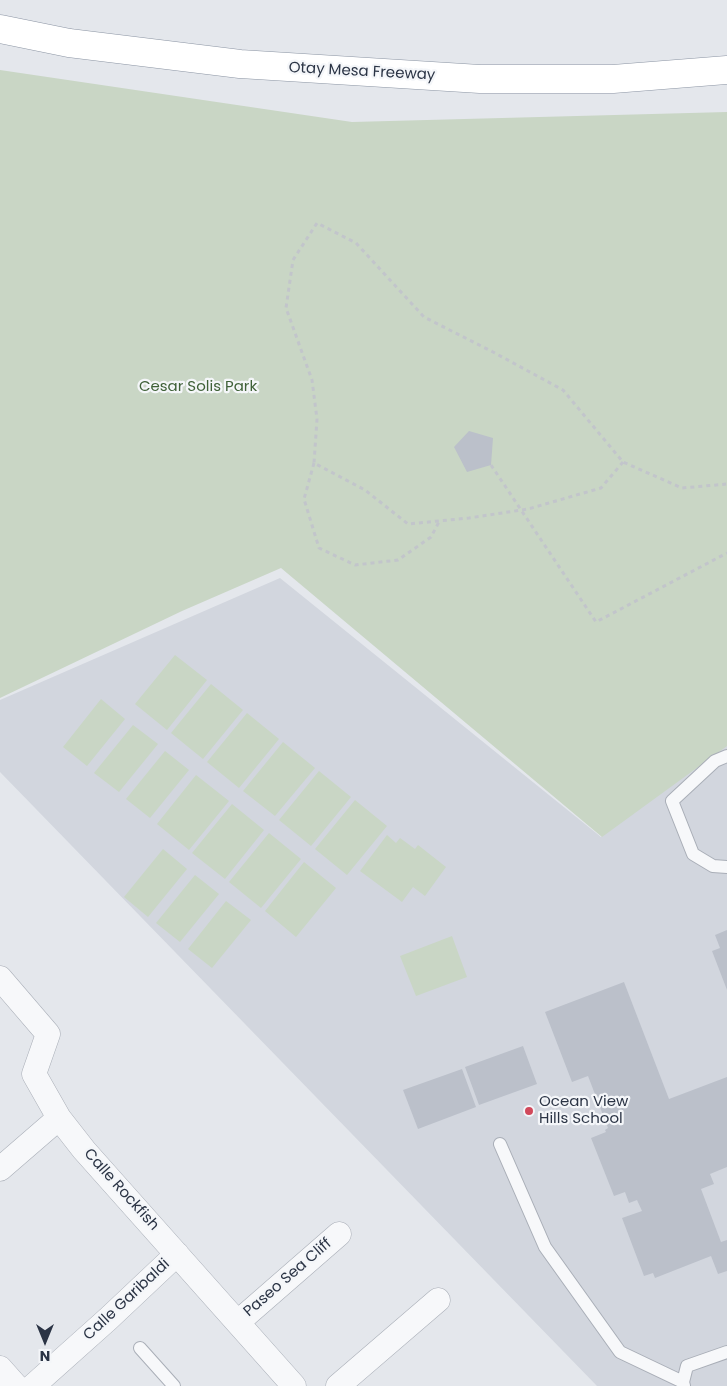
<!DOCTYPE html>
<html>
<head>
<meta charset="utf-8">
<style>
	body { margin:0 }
	#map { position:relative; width:727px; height:1386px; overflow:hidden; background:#e4e7ec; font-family:Poppins,sans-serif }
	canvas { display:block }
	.north { position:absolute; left:20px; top:1316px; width:50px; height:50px; -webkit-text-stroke:4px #f4f6f9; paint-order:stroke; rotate:180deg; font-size:14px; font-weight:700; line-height:20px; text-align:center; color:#2b3445 }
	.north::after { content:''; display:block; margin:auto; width:18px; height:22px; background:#2b3445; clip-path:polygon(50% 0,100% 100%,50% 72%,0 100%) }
</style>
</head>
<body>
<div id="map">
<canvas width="727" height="1386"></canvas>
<div class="north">N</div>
</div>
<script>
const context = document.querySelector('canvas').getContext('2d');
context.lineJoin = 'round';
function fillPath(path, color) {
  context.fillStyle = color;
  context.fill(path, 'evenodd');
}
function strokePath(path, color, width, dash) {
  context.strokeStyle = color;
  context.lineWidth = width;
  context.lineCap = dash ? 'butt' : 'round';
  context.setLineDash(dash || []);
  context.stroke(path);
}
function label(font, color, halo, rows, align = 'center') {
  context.font = font + ' Poppins,sans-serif';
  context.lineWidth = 4.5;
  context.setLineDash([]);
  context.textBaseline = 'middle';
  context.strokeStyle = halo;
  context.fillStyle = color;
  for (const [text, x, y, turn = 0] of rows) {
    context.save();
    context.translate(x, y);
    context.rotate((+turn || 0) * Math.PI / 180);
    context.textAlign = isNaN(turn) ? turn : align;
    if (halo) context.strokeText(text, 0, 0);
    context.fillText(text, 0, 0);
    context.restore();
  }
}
fillPath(new Path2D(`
	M280 578 601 837 727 738V1386H597L0 772V700Z`), '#d2d6de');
fillPath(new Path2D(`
	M0 70 352 122 727 112V746L602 837 281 568 182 611 0 698Z
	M175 655 207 680 167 730 135 704Z
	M211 684 243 710 203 759 171 733Z
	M101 699 125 719 87 766 63 747Z
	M247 713 279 739 239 788 207 762Z
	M133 725 158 744 119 792 94 773Z
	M283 742 315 768 275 816 243 791Z
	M165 751 189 770 150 818 126 799Z
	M319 771 351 797 311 846 279 820Z
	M196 775 229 801 189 850 157 824Z
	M355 800 387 826 347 875 315 849Z
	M232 804 264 830 225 879 192 853Z
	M269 833 301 859 261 908 229 882Z
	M387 835 396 843 400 838 415 849 418 845 446 867 425 896 413 887 402 902 360 871Z
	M163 849 187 869 148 917 124 897Z
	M304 862 336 888 296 937 265 911Z
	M195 875 219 894 180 942 156 923Z
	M226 901 251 920 212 968 188 949Z
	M452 936 467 977 416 996 400 956Z`), '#c9d6c5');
fillPath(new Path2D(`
	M469 431 493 438 491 465 467 472 454 447Z
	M727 930V990L712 951 720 948 715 935Z
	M624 982 669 1099 727 1077V1167L710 1174 714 1184 701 1189 721 1242 727 1240V1271L718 1274 711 1256 655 1278 653 1273 644 1276 622 1218 642 1211 637 1200 629 1203 625 1192 614 1196 591 1138 606 1132 605 1130 608 1128 588 1076 572 1082 545 1012Z
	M523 1046 537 1084 479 1105 465 1067Z
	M462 1069 476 1107 418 1129 403 1090Z`), '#bbc0ca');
const service = new Path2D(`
	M727 756 715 761 672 801 693 854 713 866 727 867
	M500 1144 545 1247 620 1352 683 1382
	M140 1348 174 1386
	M684 1386 683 1382 687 1366 727 1352`);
const minor = new Path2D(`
	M0 978 48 1034 34 1074 59 1118 84 1150 294 1386
	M0 1169 59 1118
	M238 1322 339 1234
	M0 1368 16 1386
	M33 1386 108 1319 177 1254
	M338 1386 438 1300`);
const motorway = new Path2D(`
	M0 29 69 43 240 64 480 79H613L727 70`);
strokePath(service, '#a9aeb7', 14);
strokePath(minor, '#a9aeb7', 25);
strokePath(motorway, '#8b94a3', 29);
strokePath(new Path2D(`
	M623 462 601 488 528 509 469 518 408 524 365 490 314 463 317 419 312 380 286 308 293 260 317 223 356 243 424 317 493 352 563 390 623 462 682 488 727 484
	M314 463 304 499 319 548 355 565 398 560 431 537 440 520
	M491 465 596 622 727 553`), '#c2c5cb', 3, [4, 4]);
strokePath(service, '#f7f8fa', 12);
strokePath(minor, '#f7f8fa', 24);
strokePath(motorway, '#fff', 28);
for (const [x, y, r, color] of [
	[529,1111,5,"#d1495b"]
]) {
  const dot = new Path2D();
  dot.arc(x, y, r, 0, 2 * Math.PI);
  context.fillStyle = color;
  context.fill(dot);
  strokePath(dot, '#f4f6f9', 2);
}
label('15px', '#2b3445', '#f4f6f9', [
	["Otay Mesa Freeway",362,72,3],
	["Calle Rockfish",121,1190,48],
	["Paseo Sea Cliff",288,1278,-41],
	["Calle Garibaldi",127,1300,-43]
]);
label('15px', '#3f6138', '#f4f6f9', [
	["Cesar Solis Park",198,387]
]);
label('15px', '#2b3445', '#f4f6f9', [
	["Ocean View",539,1102],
	["Hills School",539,1119]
], 'left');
</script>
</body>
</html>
